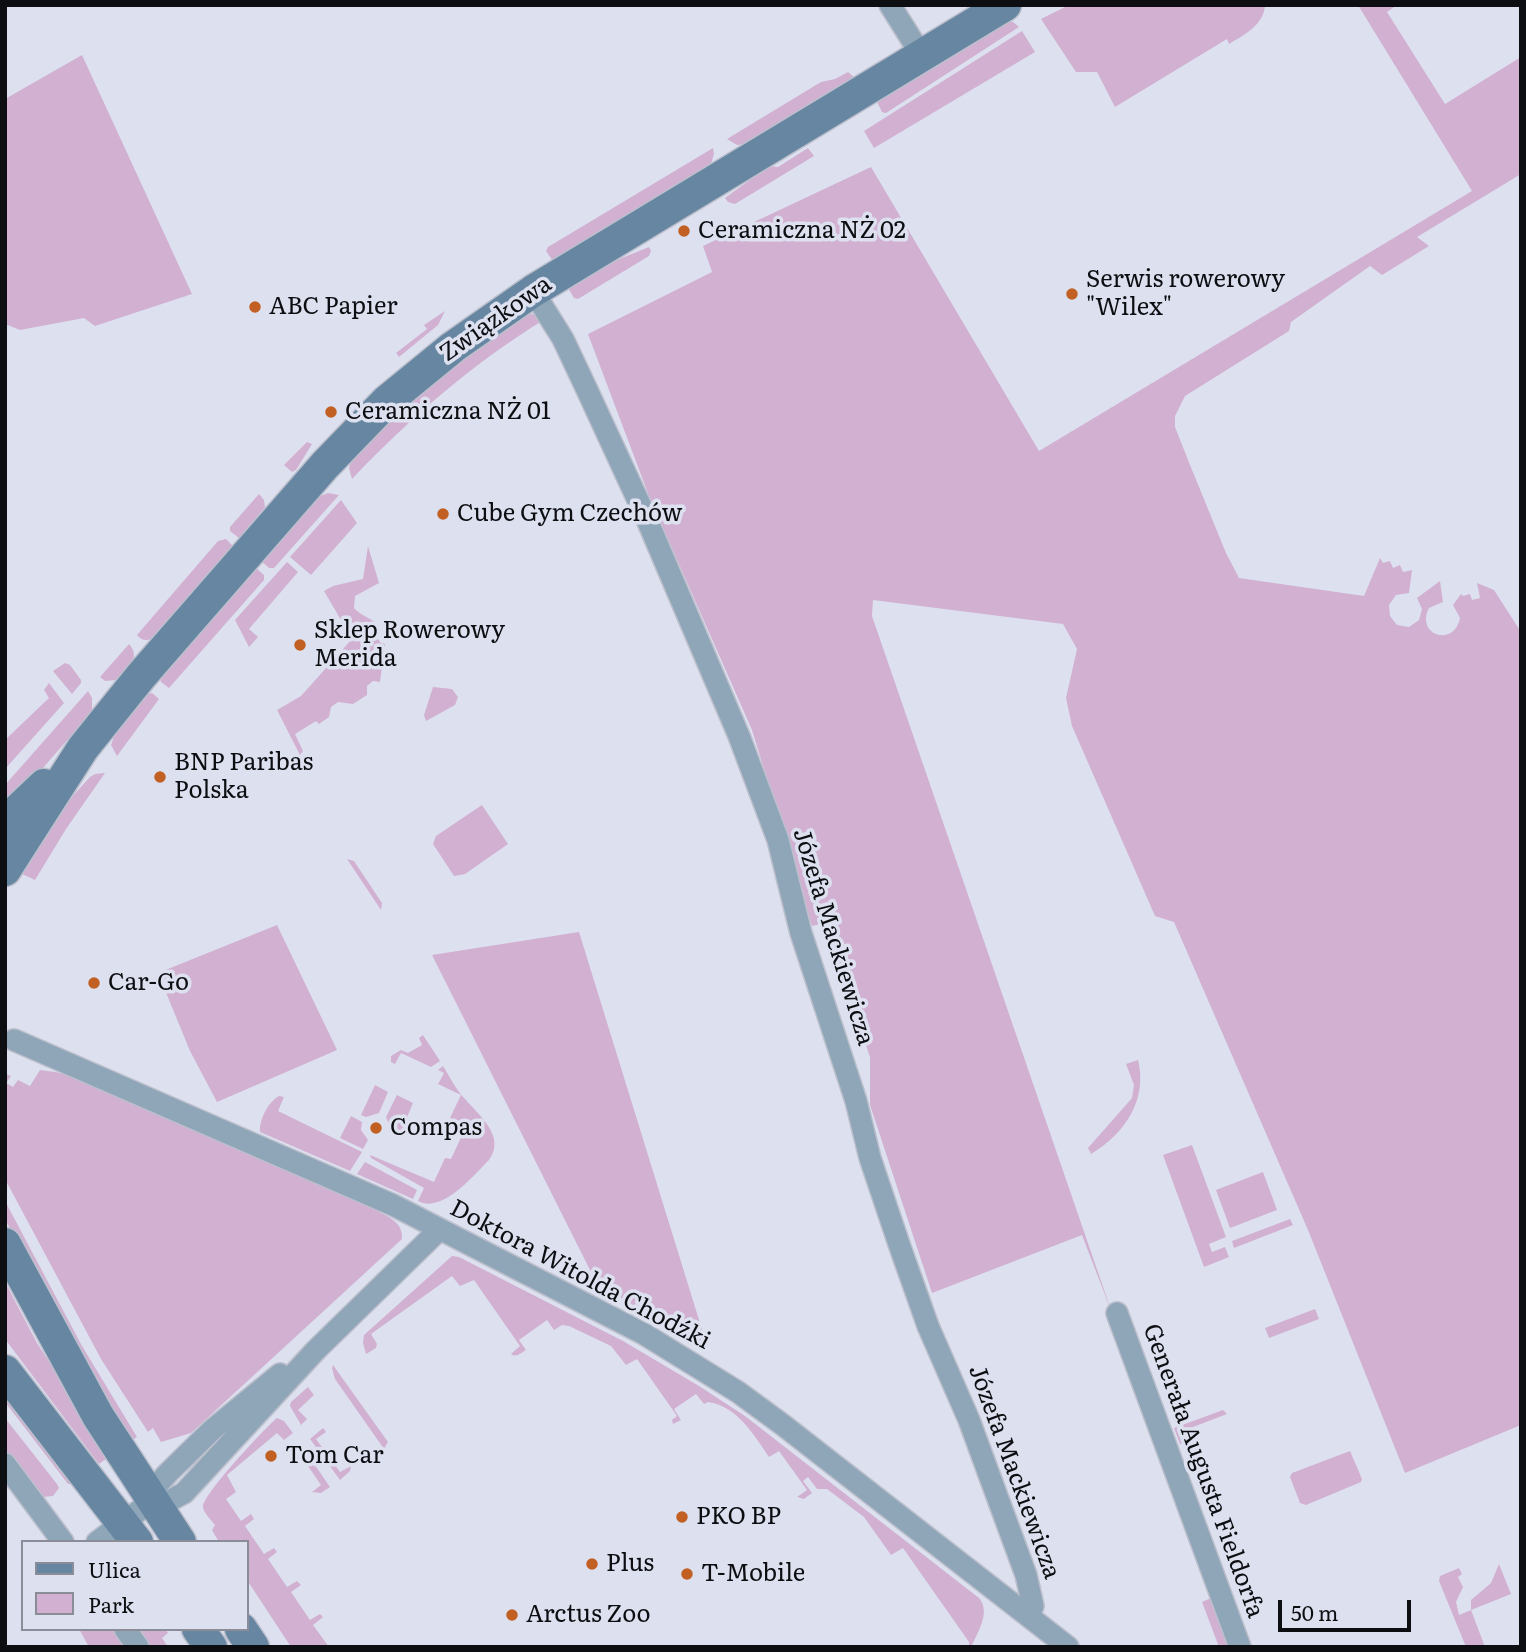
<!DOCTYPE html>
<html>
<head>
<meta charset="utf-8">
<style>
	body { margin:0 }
	#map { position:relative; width:1526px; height:1652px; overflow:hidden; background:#dde1ef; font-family:Literata,serif }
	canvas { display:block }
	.frame { position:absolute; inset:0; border:7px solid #0d0e12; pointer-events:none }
	.legend { position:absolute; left:21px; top:1540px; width:228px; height:91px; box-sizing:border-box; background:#dde1ef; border:2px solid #8a8d97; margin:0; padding:9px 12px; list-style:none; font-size:21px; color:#0d0e12 }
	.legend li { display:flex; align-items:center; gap:14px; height:35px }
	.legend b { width:35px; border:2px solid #8a8d97 }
	.scale { position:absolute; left:1278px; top:1600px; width:133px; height:32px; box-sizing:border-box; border:4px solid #0d0e12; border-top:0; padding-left:9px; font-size:21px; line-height:24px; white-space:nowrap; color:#0d0e12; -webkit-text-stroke:5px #dde1ef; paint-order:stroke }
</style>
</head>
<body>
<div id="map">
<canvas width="1526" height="1652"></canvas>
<div class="frame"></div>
<ul class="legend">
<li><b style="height:9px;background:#6686a2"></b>Ulica</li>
<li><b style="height:19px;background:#d1b0d1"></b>Park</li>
</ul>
<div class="scale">50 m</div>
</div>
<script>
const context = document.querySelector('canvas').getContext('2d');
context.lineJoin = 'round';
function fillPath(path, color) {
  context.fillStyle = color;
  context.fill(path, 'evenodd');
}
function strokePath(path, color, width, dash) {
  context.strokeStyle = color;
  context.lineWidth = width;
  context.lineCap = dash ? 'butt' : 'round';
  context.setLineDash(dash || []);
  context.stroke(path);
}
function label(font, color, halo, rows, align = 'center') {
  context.font = font + ' Literata,serif';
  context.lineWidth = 7;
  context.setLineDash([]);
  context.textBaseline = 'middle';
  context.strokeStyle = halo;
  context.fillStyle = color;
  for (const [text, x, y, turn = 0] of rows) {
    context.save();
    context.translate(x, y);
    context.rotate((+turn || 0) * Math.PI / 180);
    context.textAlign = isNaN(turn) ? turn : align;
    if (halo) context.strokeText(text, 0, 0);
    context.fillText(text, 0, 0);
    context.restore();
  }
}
fillPath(new Path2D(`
	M1069 5H1265C1264 25 1244 35 1229 44L1227 39 1115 107 1097 72H1076L1041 19Z
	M1358 5H1397L1387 12 1445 104 1521 57V174L1417 237 1429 246 1382 275 1370 266 1291 322 1289 331 1185 396 1175 416V427L1188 460 1226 553 1239 578 1364 596 1380 558 1383 563 1390 561 1393 568 1400 565 1403 572 1412 570 1409 593 1396 595 1389 605 1390 616 1397 625 1409 627 1419 620 1422 609 1417 598 1440 581 1443 602 1429 608C1415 635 1454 648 1460 618L1453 605 1461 594 1463 596 1470 594 1472 600 1480 598 1477 583 1494 590 1521 632V1425L1405 1473 1308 1230 1174 922 1155 916 1072 726 1066 698 1077 649 1063 624 873 600 872 616 1112 1313 1082 1235 932 1293 870 1105V1057L825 923 812 926 752 730 649 496 588 334 712 272 703 246 871 167 1039 451 1472 191Z
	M1004 22H1013L1019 27 886 113 882 112 876 100Z
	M1022 31 1035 52 874 148 864 131Z
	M82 55 192 294 95 326 84 318 20 330 5 324V99Z
	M848 72 855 78 747 144 737 145 727 139 821 82 835 79Z
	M713 148 714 154 711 164 553 261 546 251 548 247Z
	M808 148 814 156 735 204 728 202 725 198 769 166 778 167Z
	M649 247 651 251 649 256 578 299 574 298 568 288 607 264Z
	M445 311 438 325 399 357 396 353 427 329 424 325Z
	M526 313 537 315 542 321C471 365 409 419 352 479L349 468 351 460C405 404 464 358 526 313Z
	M307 442 312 444 296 470 292 472 284 465Z
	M328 493 339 495 274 568H269L261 561 318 497Z
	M259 494 264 500 265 507 239 538 230 531V527Z
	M341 500 357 523 311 575 290 557Z
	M226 539 233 546 151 639C145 641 141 640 137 635L218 541Z
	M368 546 379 583 355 596 354 608C362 617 371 617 379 626L377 638 381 643 385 644 380 682 373 681 367 686V695L353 704 338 702 331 707 329 717 319 724 316 721 295 734 303 751 300 755 277 710 301 696 352 639 324 591 333 586 363 579Z
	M287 562 298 572 249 629 258 637 249 647 235 620Z
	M256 568 264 575V580L169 688 161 682 160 675Z
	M129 644C141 658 129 669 117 680L105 681 100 677Z
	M65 663 70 665 81 680V683L72 694 53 671Z
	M49 683 64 703 5 769V740L49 698 44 690Z
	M433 687 452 689 458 697 455 705 426 721 424 715Z
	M88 691 92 698V712L42 769 5 806V785Z
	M152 693 159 699 117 756 111 745 115 734 147 694Z
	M105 773 66 829 35 880 22 874 60 810 90 777 95 774Z
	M482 805 508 844 465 874 454 876 433 844 436 836Z
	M347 859 354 861 382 903 381 910Z
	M277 925 337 1050 217 1102 190 1051 158 973Z
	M579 932 708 1349 597 1284 432 955Z
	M423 1035 440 1061 431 1067 401 1053 395 1064 391 1062V1056L401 1050 408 1053 422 1045 419 1038Z
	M1138 1060C1148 1099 1125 1134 1091 1154L1088 1148 1132 1098 1134 1085 1126 1064Z
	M443 1066C450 1077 456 1090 465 1099 480 1116 506 1137 489 1160 473 1176 442 1214 418 1201L424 1188 371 1158 370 1155 434 1182 445 1158 451 1159 464 1131 456 1127 458 1121 450 1118 461 1095 438 1084 444 1073 438 1070Z
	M40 1070 56 1072 91 1081 381 1208 379 1212C392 1218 403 1224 402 1239L191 1433 161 1442 153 1428 148 1432 101 1359 5 1179V1073L11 1076 6 1083 13 1087 18 1080 30 1086Z
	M375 1085 388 1092 379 1113 366 1117 361 1115Z
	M397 1095 413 1103 403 1127 411 1131 409 1136 391 1129 386 1117Z
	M279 1096 284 1097 278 1111 362 1152 350 1171 260 1132C259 1120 268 1102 279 1096Z
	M351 1116 362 1122 361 1130 368 1140 363 1149 340 1138Z
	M1192 1145 1226 1237 1209 1244 1212 1252 1225 1247 1229 1257 1204 1267 1163 1155Z
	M365 1162 417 1190 413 1199 357 1174Z
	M1263 1172 1277 1210 1230 1228 1216 1190Z
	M5 1201 82 1346 137 1437 127 1443 5 1219Z
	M1290 1219 1293 1225 1234 1248 1232 1241Z
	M452 1256 459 1257 623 1341 699 1386 745 1416 979 1598C991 1612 978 1632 971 1647H969V1642L903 1548 891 1555 864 1517 827 1489H817L808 1477 803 1481 812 1493 804 1499 797 1497 807 1490 779 1451 769 1457C754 1435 737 1406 708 1402L704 1404 696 1394 674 1409 681 1420 673 1424 672 1420 677 1416 637 1359 626 1365 611 1346 569 1326 562 1325 554 1330 547 1320 519 1340 526 1350C521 1353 516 1358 511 1354L520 1346 474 1280 460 1286 452 1276 371 1334 377 1344 376 1348 366 1354 363 1343 364 1335Z
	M5 1282 37 1343 110 1456 99 1464 5 1339Z
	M1315 1309 1319 1319 1269 1338 1265 1328Z
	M333 1365 388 1442 384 1449 335 1379 332 1368Z
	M5 1387 76 1480 71 1484H68L5 1402Z
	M308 1387 314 1395 298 1410 307 1419 301 1425 290 1406 291 1402Z
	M1223 1410 1227 1414 1193 1427 1199 1443 1197 1445 1180 1444 1174 1428Z
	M5 1418 57 1484 59 1488 53 1496 43 1497 5 1449Z
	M277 1418 284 1421 293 1433 284 1440 277 1433 227 1475 236 1492 226 1499 241 1521 251 1514 254 1519 245 1526 264 1554 274 1548 277 1552 268 1559 287 1587 297 1581 301 1585 291 1592 310 1620 320 1614 323 1617 313 1625 329 1647H291L247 1580V1542H219L212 1530 215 1525C211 1520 203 1512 203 1507 202 1495 265 1428 277 1418Z
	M323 1428 326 1432 316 1439 340 1472 351 1466 350 1471 340 1480 310 1439Z
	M302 1446 330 1487 321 1493 312 1492 321 1485 303 1459 293 1464 290 1460Z
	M1350 1451 1362 1479 1361 1482 1306 1505 1300 1503 1290 1477 1292 1473Z
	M1499 1564 1511 1594 1471 1610 1485 1647H1466L1439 1581 1440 1576 1459 1568 1462 1574 1458 1577 1463 1587 1456 1602 1459 1615 1471 1610V1600L1491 1583Z
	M1211 1598 1229 1647H1219L1202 1602Z
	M79 1629H115L128 1647H89Z
	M135 1629H165L168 1633 162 1638 168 1647H147Z`), '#d1b0d1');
const street = new Path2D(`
	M890 5 922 56
	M533 291 563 339 588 392 648 522 739 736 778 840 801 933 856 1101 870 1158 900 1247 928 1326 969 1420 1026 1575 1033 1606 1029 1615
	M14 1040 393 1205 644 1334 738 1392 783 1425 1068 1647
	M1117 1313 1240 1647
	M5 1464 63 1542
	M152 1501H169L184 1493 316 1350 439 1230
	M152 1501 157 1485 169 1472 212 1430 280 1374
	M97 1542 152 1501
	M125 1629 138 1647`);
const secondary = new Path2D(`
	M5 822 44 785
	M5 870 83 748 141 676 325 465 387 401 453 347 533 291 1005 5
	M5 1244 98 1416 180 1542
	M5 1371 137 1542
	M198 1629 211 1647
	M241 1629 253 1647`);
strokePath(street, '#bcbfcc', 24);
strokePath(secondary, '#bcbfcc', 35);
strokePath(street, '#8fa5b8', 21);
strokePath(secondary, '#6686a2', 32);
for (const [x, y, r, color] of [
	[684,231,7,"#c26024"],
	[1072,294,7,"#c26024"],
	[255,307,7,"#c26024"],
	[331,412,7,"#c26024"],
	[443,514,7,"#c26024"],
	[300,645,7,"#c26024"],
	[160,777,7,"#c26024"],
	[94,983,7,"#c26024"],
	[376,1128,7,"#c26024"],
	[271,1456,7,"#c26024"],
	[682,1517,7,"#c26024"],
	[592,1564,7,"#c26024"],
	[687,1574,7,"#c26024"],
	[512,1615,7,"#c26024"]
]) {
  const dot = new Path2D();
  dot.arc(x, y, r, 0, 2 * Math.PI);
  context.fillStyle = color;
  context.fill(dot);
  strokePath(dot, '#dde1ef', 2.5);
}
label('24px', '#0d0e12', '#dde1ef', [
	["Ceramiczna NŻ 02",698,231],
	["Serwis rowerowy",1086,280],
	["\"Wilex\"",1086,308],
	["ABC Papier",269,307],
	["Ceramiczna NŻ 01",345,412],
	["Cube Gym Czechów",457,514],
	["Sklep Rowerowy",314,631],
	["Merida",314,659],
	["BNP Paribas",174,763],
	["Polska",174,791],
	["Car-Go",108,983],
	["Compas",390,1128],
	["Tom Car",285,1456],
	["PKO BP",696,1517],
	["Plus",606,1564],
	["T-Mobile",701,1574],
	["Arctus Zoo",526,1615]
], 'left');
label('24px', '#0d0e12', '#dde1ef', [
	["Związkowa",496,319,-35],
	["Józefa Mackiewicza",833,937,73],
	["Doktora Witolda Chodźki",580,1275,28],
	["Generała Augusta Fieldorfa",1203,1471,70],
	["Józefa Mackiewicza",1014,1472,70]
]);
</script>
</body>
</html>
